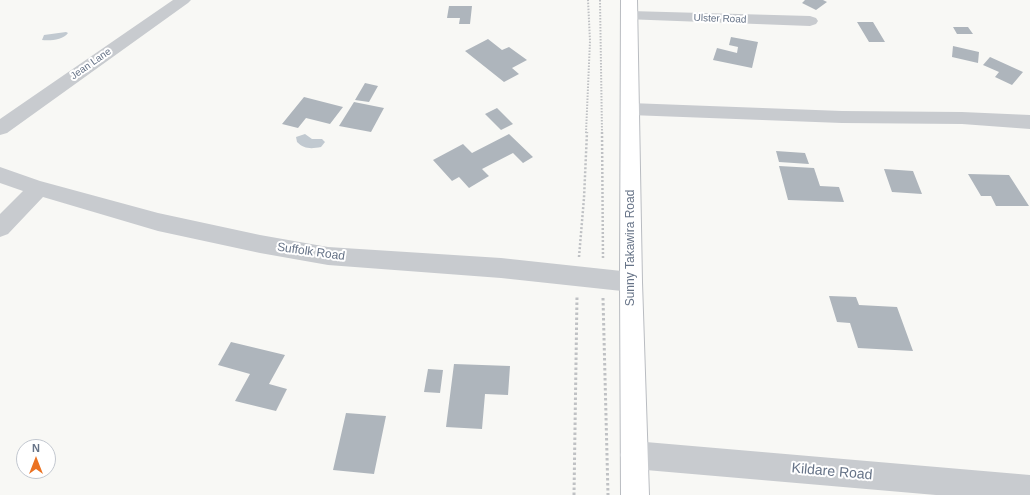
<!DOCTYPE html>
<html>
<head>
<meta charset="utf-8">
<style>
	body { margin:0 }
	#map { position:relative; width:1030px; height:495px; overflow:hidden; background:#f8f8f5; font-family:Arial,sans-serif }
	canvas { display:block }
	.north { position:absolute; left:16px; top:439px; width:40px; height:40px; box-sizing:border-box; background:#fff; border:1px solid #c2c7cf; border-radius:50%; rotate:0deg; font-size:11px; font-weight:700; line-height:16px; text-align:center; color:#667387 }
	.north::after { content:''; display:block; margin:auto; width:14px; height:18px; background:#eb7222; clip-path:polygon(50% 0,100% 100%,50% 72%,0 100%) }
</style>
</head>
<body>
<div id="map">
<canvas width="1030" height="495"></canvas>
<div class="north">N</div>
</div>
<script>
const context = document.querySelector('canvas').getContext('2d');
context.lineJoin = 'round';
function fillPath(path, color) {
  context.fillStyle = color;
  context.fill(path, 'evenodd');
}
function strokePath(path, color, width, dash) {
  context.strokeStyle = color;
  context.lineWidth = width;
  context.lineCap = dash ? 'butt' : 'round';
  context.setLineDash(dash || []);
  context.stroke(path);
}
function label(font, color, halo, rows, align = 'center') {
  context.font = font + ' Arial,sans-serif';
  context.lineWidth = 4;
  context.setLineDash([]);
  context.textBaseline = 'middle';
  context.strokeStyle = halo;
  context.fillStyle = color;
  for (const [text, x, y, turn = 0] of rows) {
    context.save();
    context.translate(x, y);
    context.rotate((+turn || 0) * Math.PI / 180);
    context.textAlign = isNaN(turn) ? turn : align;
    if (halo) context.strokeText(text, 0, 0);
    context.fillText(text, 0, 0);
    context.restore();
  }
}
fillPath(new Path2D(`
	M66 32 68 33C63 40 50 41 42 40L44 35Z
	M305 134 312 139H322L325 142 321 147C311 149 304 149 297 142L296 137Z`), '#c1c9d0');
fillPath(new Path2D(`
	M805 0H823L827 2 816 10 802 3Z
	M449 6H472L470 24H459L460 18H447Z
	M857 22H873L885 42H869Z
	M953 27H968L973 34H957Z
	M731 37 758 42 752 68 713 60 717 48 737 53 738 47 729 45Z
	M488 39 502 50 509 47 527 60 512 68 519 74 504 82 465 51Z
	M953 46 979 52 978 63 952 57Z
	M990 57 1023 72 1012 85 995 77 999 72 983 65Z
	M365 83 378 86 369 102 355 100Z
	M304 97 343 107 330 124 306 118 298 128 282 124Z
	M354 102 384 108 371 132 339 126Z
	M497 108 513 124 501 130 485 114Z
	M509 134 533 157 523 163 513 153 482 169 489 176 469 188 459 177 452 181 433 160 463 144 472 153Z
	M776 151 805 153 809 164 779 162Z
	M779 166 814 168 820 186 839 187 844 202 788 200Z
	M884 169 913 171 922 194 892 192Z
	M968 174 1009 175 1029 206H996L991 196H981Z
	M829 296 856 297 859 305 897 307 913 351 858 348 850 323 837 322Z
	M231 342 285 355 269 384 287 389 276 411 235 401 250 374 218 365Z
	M454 364 510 366 508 395 485 394 482 429 446 427Z
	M428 369 443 370 440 393 424 392Z
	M346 413 386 416 374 474 333 470Z`), '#aeb5bc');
const major = new Path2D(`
	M621 0H637L642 282 649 495H621L620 282Z`);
strokePath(major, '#b9bcc1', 2);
strokePath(new Path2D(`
	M600 0 602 133
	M586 133 590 41 588 0`), '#bfc1c4', 2, [1.5, 1.5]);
strokePath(new Path2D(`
	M602 132 603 259
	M579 257 584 198 587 132`), '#bfc1c4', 2.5, [2, 2]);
strokePath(new Path2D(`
	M603 298 608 495
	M574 495 577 296`), '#bfc1c4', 3, [2.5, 2.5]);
fillPath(new Path2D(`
	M173 0H191L188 3 7 133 0 135V119Z
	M630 11 810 16 816 18 818 21 816 24 810 26 624 19 622 16 624 13Z
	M630 103 842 111 962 112 1030 115V129L962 124 842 123 630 115 624 113 621 109 624 105Z
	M0 167 40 181 158 213 260 235 328 247 501 258 631 272 639 275 642 282 639 289 631 292 501 278 328 265 260 253 158 231 43 197 8 234 0 237V214L23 191 0 183Z
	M634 441 1030 475V495H936L634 469 624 465 620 455 624 445Z`), '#c8cbcf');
fillPath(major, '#fff');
label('10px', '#667387', '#fff', [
	["Ulster Road",720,19,2],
	["Jean Lane",91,64,-35]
]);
label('12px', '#667387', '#fff', [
	["Sunny Takawira Road",631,248,-90],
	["Suffolk Road",311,252,8]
]);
label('14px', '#667387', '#fff', [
	["Kildare Road",832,472,5]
]);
</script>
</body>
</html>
